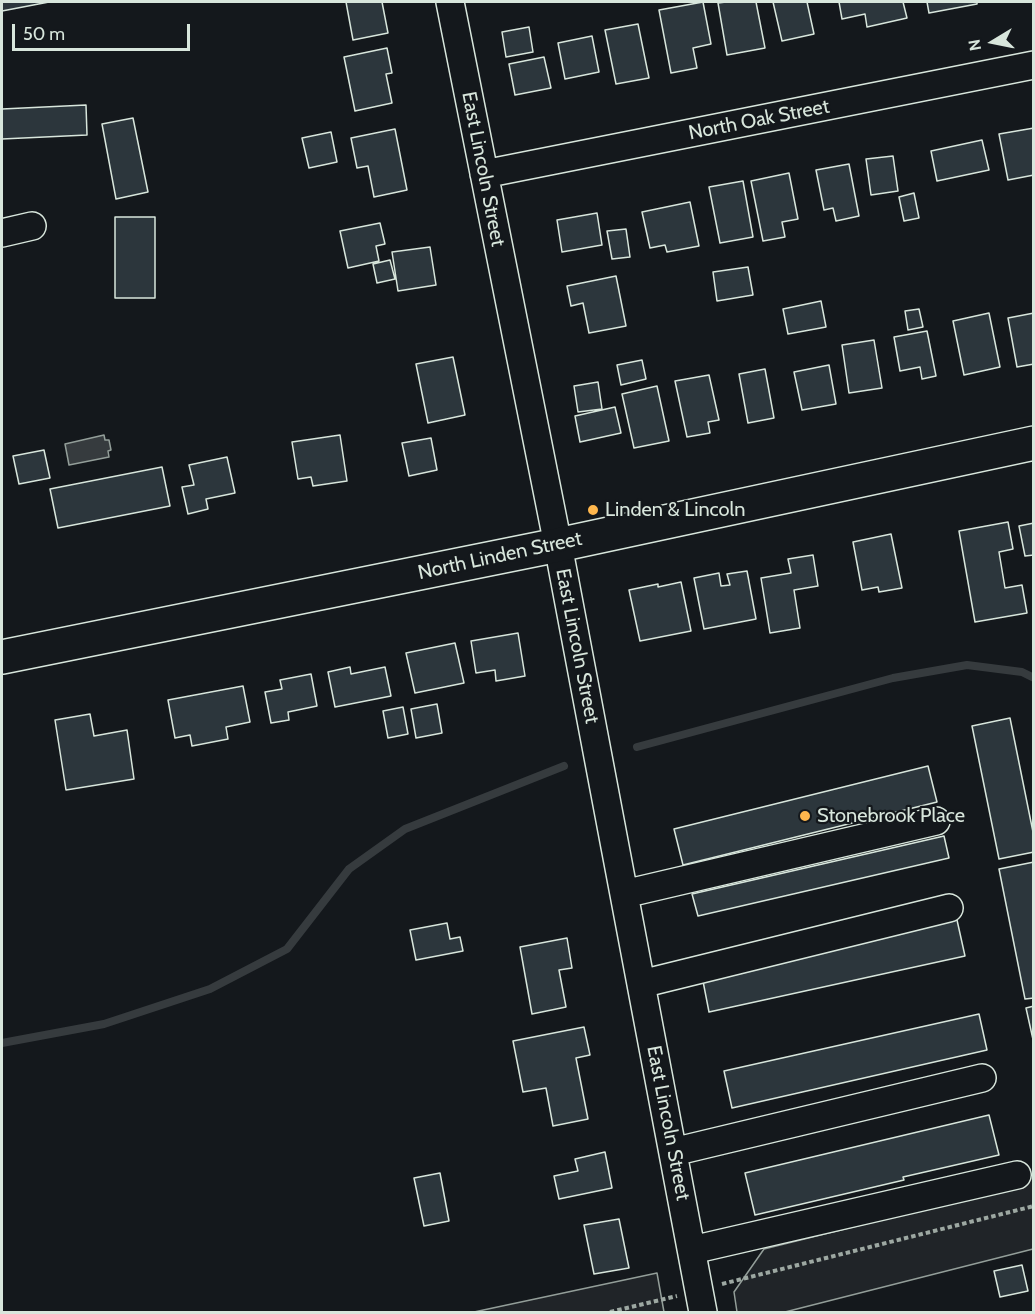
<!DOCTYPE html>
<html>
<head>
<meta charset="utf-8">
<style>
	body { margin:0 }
	#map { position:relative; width:1035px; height:1314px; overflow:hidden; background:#14181c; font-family:Cabin,sans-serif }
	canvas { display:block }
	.frame { position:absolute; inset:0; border:3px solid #d8e6dc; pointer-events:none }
	.north { position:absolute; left:963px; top:12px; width:60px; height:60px; -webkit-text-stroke:4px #14181c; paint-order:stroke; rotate:260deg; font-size:16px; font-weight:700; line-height:24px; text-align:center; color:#d8e6dc }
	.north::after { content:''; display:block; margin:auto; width:21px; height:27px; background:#d8e6dc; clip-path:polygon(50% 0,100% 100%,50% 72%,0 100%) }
	.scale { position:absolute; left:12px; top:24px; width:178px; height:27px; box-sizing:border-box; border:3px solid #d8e6dc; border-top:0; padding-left:8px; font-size:18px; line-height:21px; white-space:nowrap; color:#d8e6dc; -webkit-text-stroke:4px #14181c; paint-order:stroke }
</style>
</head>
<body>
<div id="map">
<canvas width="1035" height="1314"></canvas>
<div class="frame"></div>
<div class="north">N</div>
<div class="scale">50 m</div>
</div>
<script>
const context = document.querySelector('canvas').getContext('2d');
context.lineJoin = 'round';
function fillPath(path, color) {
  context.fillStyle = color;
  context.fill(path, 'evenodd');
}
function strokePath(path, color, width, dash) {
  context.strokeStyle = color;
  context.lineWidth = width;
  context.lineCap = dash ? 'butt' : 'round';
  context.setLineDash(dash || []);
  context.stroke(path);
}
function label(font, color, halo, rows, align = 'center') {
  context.font = font + ' Cabin,sans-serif';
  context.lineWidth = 4.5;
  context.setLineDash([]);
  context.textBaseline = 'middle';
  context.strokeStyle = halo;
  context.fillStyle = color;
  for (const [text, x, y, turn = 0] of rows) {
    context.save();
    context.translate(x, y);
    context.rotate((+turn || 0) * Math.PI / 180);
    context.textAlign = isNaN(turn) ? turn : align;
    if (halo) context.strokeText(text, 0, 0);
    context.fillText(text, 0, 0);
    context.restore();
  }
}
const green = new Path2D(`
	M1033 1174V1249L785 1312H737L734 1292 764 1249 869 1223Z
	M657 1273 664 1312H474Z`);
fillPath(green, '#202428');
strokePath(green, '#939e99', 1.5);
const water = new Path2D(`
	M104 435 105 440H109L111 450 108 451 109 457 69 465 65 444Z`);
fillPath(water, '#363b3e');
strokePath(water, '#939e99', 1.5);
strokePath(new Path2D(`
	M637 747 893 678 967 665 1022 672 1034 678
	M2 1043 104 1024 210 989 287 949 349 869 405 829 564 766`), '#363b3e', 8);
const building = new Path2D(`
	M2 2H49L2 11Z
	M346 2H382L388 33 353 40Z
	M703 2 711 44 693 48 697 68 671 73 659 10Z
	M726 2H756L765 48 727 55 718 3Z
	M773 2H807L814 34 782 41Z
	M839 2H903L907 18 867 27 865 14 842 19Z
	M927 2H977V4L929 13Z
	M638 24 649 78 616 84 605 30Z
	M529 27 533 52 506 57 502 32Z
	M592 36 599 72 565 79 558 43Z
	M387 48 392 73 386 74 392 103 355 111 344 57Z
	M544 57 551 88 515 95 509 64Z
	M86 105 87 135 2 139V109Z
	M133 118 148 192 116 199 102 124Z
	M1034 128V175L1008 180 999 134Z
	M395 129 407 190 374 197 368 166 357 168 351 138Z
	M331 132 337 162 309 168 302 138Z
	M982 140 989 170 937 181 931 151Z
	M893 156 898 191 871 195 866 159Z
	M849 164 859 216 836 221 833 208 824 210 816 170Z
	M789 173 798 219 782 222 785 237 763 241 751 181Z
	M743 181 753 237 720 243 709 187Z
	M914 193 919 218 904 221 899 197Z
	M690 202 699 246 667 252 665 245 650 248 642 212Z
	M597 213 602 245 562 252 557 220Z
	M115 217H155V298H115Z
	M380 223 385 244 376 246 379 261 348 268 340 231Z
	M626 229 630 257 612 259 607 231Z
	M430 247 436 285 398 291 392 252Z
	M390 260 395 279 377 283 373 264Z
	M748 267 753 295 717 301 713 272Z
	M616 276 626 326 589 333 583 303 571 306 567 286Z
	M821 301 826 327 788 334 783 309Z
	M919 309 923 327 908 330 905 311Z
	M989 313 1000 367 964 375 953 321Z
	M1034 313V364L1017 367 1008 318Z
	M927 331 936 376 922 379 920 367 900 371 894 337Z
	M874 340 882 388 849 393 842 345Z
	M453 357 465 415 428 423 416 364Z
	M642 360 646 379 621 385 617 365Z
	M829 365 836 404 802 410 794 372Z
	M765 369 774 418 748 423 739 374Z
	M709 375 719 420 708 422 710 433 687 437 675 381Z
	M598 382 602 409 578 412 574 386Z
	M657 386 669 441 634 448 622 394Z
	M615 407 621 433 580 442 575 416Z
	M340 435 347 481 313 486 311 477 298 479 292 442Z
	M431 438 437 470 409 476 402 443Z
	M44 450 50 478 19 484 13 456Z
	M227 457 235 493 206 499 208 509 188 514 182 487 194 485 189 465Z
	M162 467 170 506 58 528 50 489Z
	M1008 522 1013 549 999 552 1005 588 1022 585 1027 613 975 622 959 531Z
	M1034 523V555L1025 556 1019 526Z
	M891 534 902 588 879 592 878 587 862 590 853 542Z
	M813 555 818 586 794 590 800 628 770 633 761 578 791 573 788 559Z
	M747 571 756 619 704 629 694 578 719 573 721 586 730 585 727 574Z
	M681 582 691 631 640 641 629 590 658 584V587Z
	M518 633 525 676 496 681 495 670 476 673 471 641Z
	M455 643 464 683 415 693 406 653Z
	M350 667 351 674 385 667 391 696 335 707 328 672Z
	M311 674 317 706 288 712 289 720 271 723 265 692 282 689 280 680Z
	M243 686 250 722 226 727 228 739 192 746 190 735 175 738 168 700Z
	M437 704 442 733 416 738 411 709Z
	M403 707 408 734 388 738 383 711Z
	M90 714 94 736 127 730 134 779 66 790 55 720Z
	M1010 718 1034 837V852L999 859 972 726Z
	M928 766 937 802 683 865 674 829Z
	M944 836 949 858 698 916 692 894Z
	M1034 862V998L1025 999 999 869Z
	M957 920 965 956 709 1012 702 976Z
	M447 923 450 939 460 937 463 951 416 960 410 930Z
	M567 938 572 968 559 970 566 1007 532 1014 520 947Z
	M1034 1006V1044L1026 1008Z
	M979 1014 987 1050 732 1108 724 1071Z
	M584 1027 590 1055 576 1058 588 1119 553 1126 546 1088 523 1092 513 1041Z
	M989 1115 999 1155 903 1177 904 1180 755 1215 745 1173Z
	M605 1152 612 1188 559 1199 554 1176 578 1171 575 1159Z
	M440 1173 449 1221 424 1226 414 1178Z
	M619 1219 629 1268 594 1274 584 1225Z
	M1022 1265 1028 1291 1000 1297 994 1271Z`);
fillPath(building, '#2c363c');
strokePath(building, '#d8e6dc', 1.5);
const minor = new Path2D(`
	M450 2 558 545 703 1312
	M484 174 1034 65
	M2 233 32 226
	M624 894 936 821
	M641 984 949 908
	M673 1152 982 1078
	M692 1250 1017 1175`);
const major = new Path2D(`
	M2 657 558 545 1034 443`);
strokePath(minor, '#d8e6dc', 30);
strokePath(major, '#d8e6dc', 36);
strokePath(new Path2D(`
	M722 1284 1034 1206
	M610 1312 677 1296`), '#9da8a2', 4, [4.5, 3]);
strokePath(minor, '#14181c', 27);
strokePath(major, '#14181c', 33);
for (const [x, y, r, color] of [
	[593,510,6,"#ffb74d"],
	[805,816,6,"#ffb74d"]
]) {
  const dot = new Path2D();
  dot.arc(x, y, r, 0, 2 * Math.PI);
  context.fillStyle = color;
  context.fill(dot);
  strokePath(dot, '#14181c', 2);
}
label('20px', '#d8e6dc', '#14181c', [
	["North Oak Street",759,120,-11],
	["East Lincoln Street",483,169,79],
	["North Linden Street",500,556,-12],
	["East Lincoln Street",577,646,79],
	["East Lincoln Street",668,1123,79]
]);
label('20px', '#d8e6dc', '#14181c', [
	["Linden & Lincoln",605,510],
	["Stonebrook Place",817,816]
], 'left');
</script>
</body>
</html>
